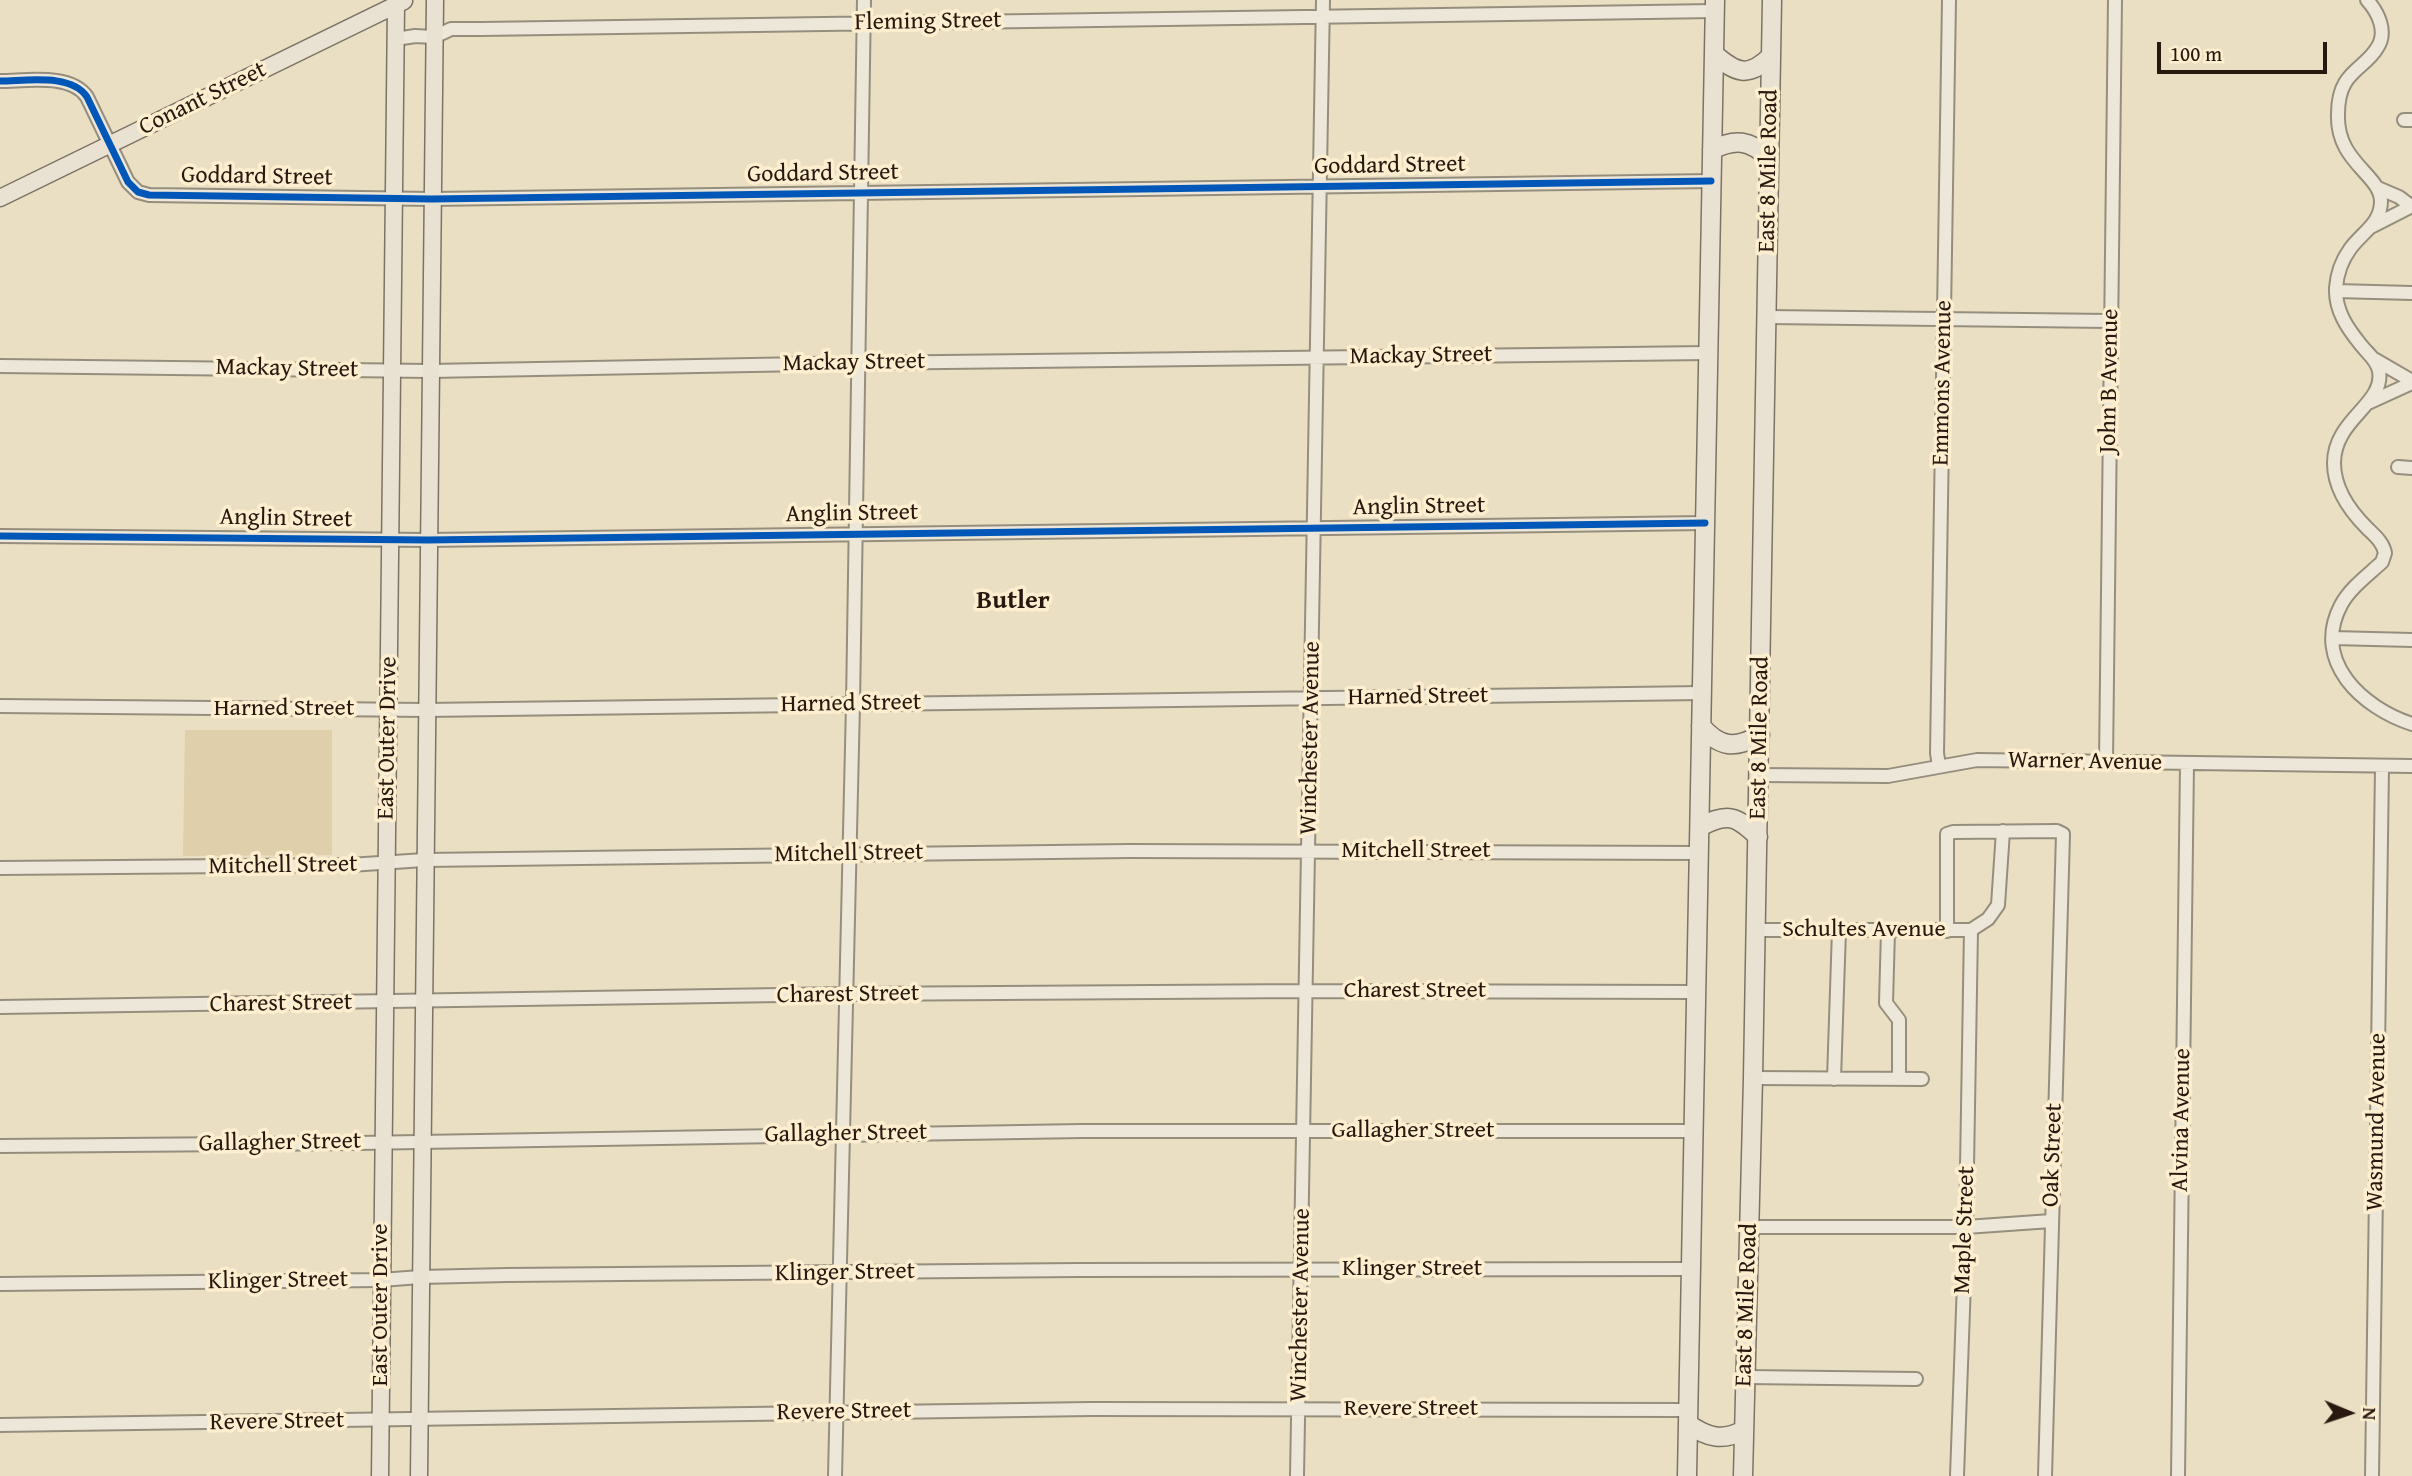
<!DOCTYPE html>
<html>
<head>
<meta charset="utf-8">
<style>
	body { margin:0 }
	#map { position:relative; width:2412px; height:1476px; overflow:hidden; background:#eadfc3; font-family:"Gentium Book Plus",serif }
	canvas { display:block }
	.north { position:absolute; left:2314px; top:1378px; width:70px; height:70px; -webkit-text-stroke:5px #fceece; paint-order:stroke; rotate:92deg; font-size:19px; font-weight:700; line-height:28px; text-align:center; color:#281810 }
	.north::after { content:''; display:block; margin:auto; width:24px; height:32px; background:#281810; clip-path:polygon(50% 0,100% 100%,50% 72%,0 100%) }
	.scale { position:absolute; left:2157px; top:42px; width:170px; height:32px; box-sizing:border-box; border:4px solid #281810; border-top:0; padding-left:9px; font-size:21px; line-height:24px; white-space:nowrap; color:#281810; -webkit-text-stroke:5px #fceece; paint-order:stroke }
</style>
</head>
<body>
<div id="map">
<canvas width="2412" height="1476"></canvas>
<div class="north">N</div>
<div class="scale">100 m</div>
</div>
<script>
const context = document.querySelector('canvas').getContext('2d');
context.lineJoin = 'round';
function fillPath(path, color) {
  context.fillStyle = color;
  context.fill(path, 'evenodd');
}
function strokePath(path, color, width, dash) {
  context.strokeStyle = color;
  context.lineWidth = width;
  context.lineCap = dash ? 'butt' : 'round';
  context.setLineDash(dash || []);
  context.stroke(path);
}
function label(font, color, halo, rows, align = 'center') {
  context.font = font + ' "Gentium Book Plus",serif';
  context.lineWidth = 7;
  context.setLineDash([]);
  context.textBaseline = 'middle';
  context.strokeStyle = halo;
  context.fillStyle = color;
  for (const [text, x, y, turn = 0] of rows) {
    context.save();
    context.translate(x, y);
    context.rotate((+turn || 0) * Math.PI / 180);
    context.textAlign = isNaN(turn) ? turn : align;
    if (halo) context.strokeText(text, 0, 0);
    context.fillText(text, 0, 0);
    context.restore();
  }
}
fillPath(new Path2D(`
	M185 730H332V855L183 856Z`), '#dfcfab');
const minor = new Path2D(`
	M2367 0C2378 12 2388 32 2377 48 2369 62 2353 69 2345 83 2339 93 2338 103 2338 114 2336 162 2380 174 2381 201 2381 224 2362 232 2350 249 2342 260 2337 274 2336 288 2335 311 2348 329 2361 345 2368 354 2377 360 2379 371 2385 404 2334 419 2334 463 2334 489 2349 510 2367 528 2374 535 2383 542 2385 553L2382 562C2368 575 2350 588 2341 605 2311 662 2363 708 2412 724
	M396 39 415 36 434 37 451 29H481L1715 11
	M0 81C26 81 71 73 87 97L128 182 138 192 149 195 432 199 1711 181
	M2404 120H2412
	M2378 188 2399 197 2411 206
	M2371 227 2412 206
	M2336 291 2412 293
	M1767 317 2110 321
	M2374 359 2412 381
	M0 366 430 371 859 363 1708 353
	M2368 403 2412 383
	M2398 467 2412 468
	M0 536 428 540 1705 523
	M2333 638 2412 640
	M0 706 426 710 1702 693
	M2106 762 2115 0
	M1939 766 1937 753 1949 0
	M1759 775 1888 776 1977 760 2412 766
	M0 868 350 865 424 860 1130 851 1699 853
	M1756 930H1971
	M1888 931 1886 1003 1899 1020V1079
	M1947 931V834L1953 832 2057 831 2063 834 2045 1476
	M0 1007 847 994 1307 991 1696 992
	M1753 1078 1922 1079
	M1834 1079 1839 930
	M0 1146 359 1143 1082 1131H1693
	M1749 1227H1966L2051 1221
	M0 1284 381 1280 420 1277 507 1275 1079 1270 1690 1269
	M1746 1377 1916 1379
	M0 1425 1091 1409 1688 1410
	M835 1476 853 704 864 0
	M1297 1476 1323 0
	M1957 1476 1966 1227 1971 930 1988 919 1998 905 2003 831
	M2178 1476 2187 764
	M2372 1476 2382 768`);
const major = new Path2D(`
	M0 198 404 1
	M380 1476 396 5
	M419 1476 435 0`);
const highway = new Path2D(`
	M1714 54C1736 73 1748 78 1770 57
	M1712 150C1735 138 1750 140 1769 158
	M1701 726C1720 748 1735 749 1760 735
	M1700 827C1727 812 1737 816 1758 837
	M1688 1424C1707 1437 1722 1442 1744 1430
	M1687 1476 1715 0
	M1743 1476 1753 1078 1772 0`);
strokePath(minor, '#968e7d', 16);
strokePath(major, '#7b7365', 19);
strokePath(highway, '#7b7365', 21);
strokePath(minor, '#ede7d9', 12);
strokePath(major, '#e9e2d2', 16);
strokePath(highway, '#e9e2d2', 18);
strokePath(new Path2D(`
	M0 81C26 81 71 73 87 97L128 182 138 192 149 195 432 199 1711 181
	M0 536 428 540 1705 523`), '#0057b8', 7);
label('24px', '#281810', '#fceece', [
	["Fleming Street",928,22,-1],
	["Conant Street",203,99,-26],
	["Goddard Street",1390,166,-1],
	["East 8 Mile Road",1769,171,-89],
	["Goddard Street",823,174,-1],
	["Goddard Street",257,177,1],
	["Mackay Street",1421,356,-1],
	["Mackay Street",854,363,-1],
	["Mackay Street",287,369,1],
	["John B Avenue",2110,381,-89],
	["Emmons Avenue",1943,383,-89],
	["Anglin Street",1419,507,-1],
	["Anglin Street",852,514,-1],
	["Anglin Street",286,519,1],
	["Harned Street",1418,697,-1],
	["Harned Street",851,704,-1],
	["Harned Street",284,709],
	["East Outer Drive",388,738,-89],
	["Winchester Avenue",1311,738,-89],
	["East 8 Mile Road",1760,738,-89],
	["Warner Avenue",2085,762,1],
	["Mitchell Street",1416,851],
	["Mitchell Street",849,854,-1],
	["Mitchell Street",283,866,-1],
	["Schultes Avenue",1864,930],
	["Charest Street",1415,991],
	["Charest Street",848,995,-1],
	["Charest Street",281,1004,-1],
	["Alvina Avenue",2182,1120,-89],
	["Wasmund Avenue",2377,1122,-89],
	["Gallagher Street",1413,1131],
	["Gallagher Street",846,1134,-1],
	["Gallagher Street",280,1143,-1],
	["Oak Street",2053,1155,-88],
	["Maple Street",1965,1230,-88],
	["Klinger Street",1412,1269],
	["Klinger Street",845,1273,-1],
	["Klinger Street",278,1281,-1],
	["East Outer Drive",381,1305,-90],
	["Winchester Avenue",1301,1305,-89],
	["East 8 Mile Road",1747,1305,-88],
	["Revere Street",1411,1409],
	["Revere Street",844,1412,-1],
	["Revere Street",277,1422,-1]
]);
label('bold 26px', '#281810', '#fceece', [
	["Butler",1013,601]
]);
</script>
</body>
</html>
